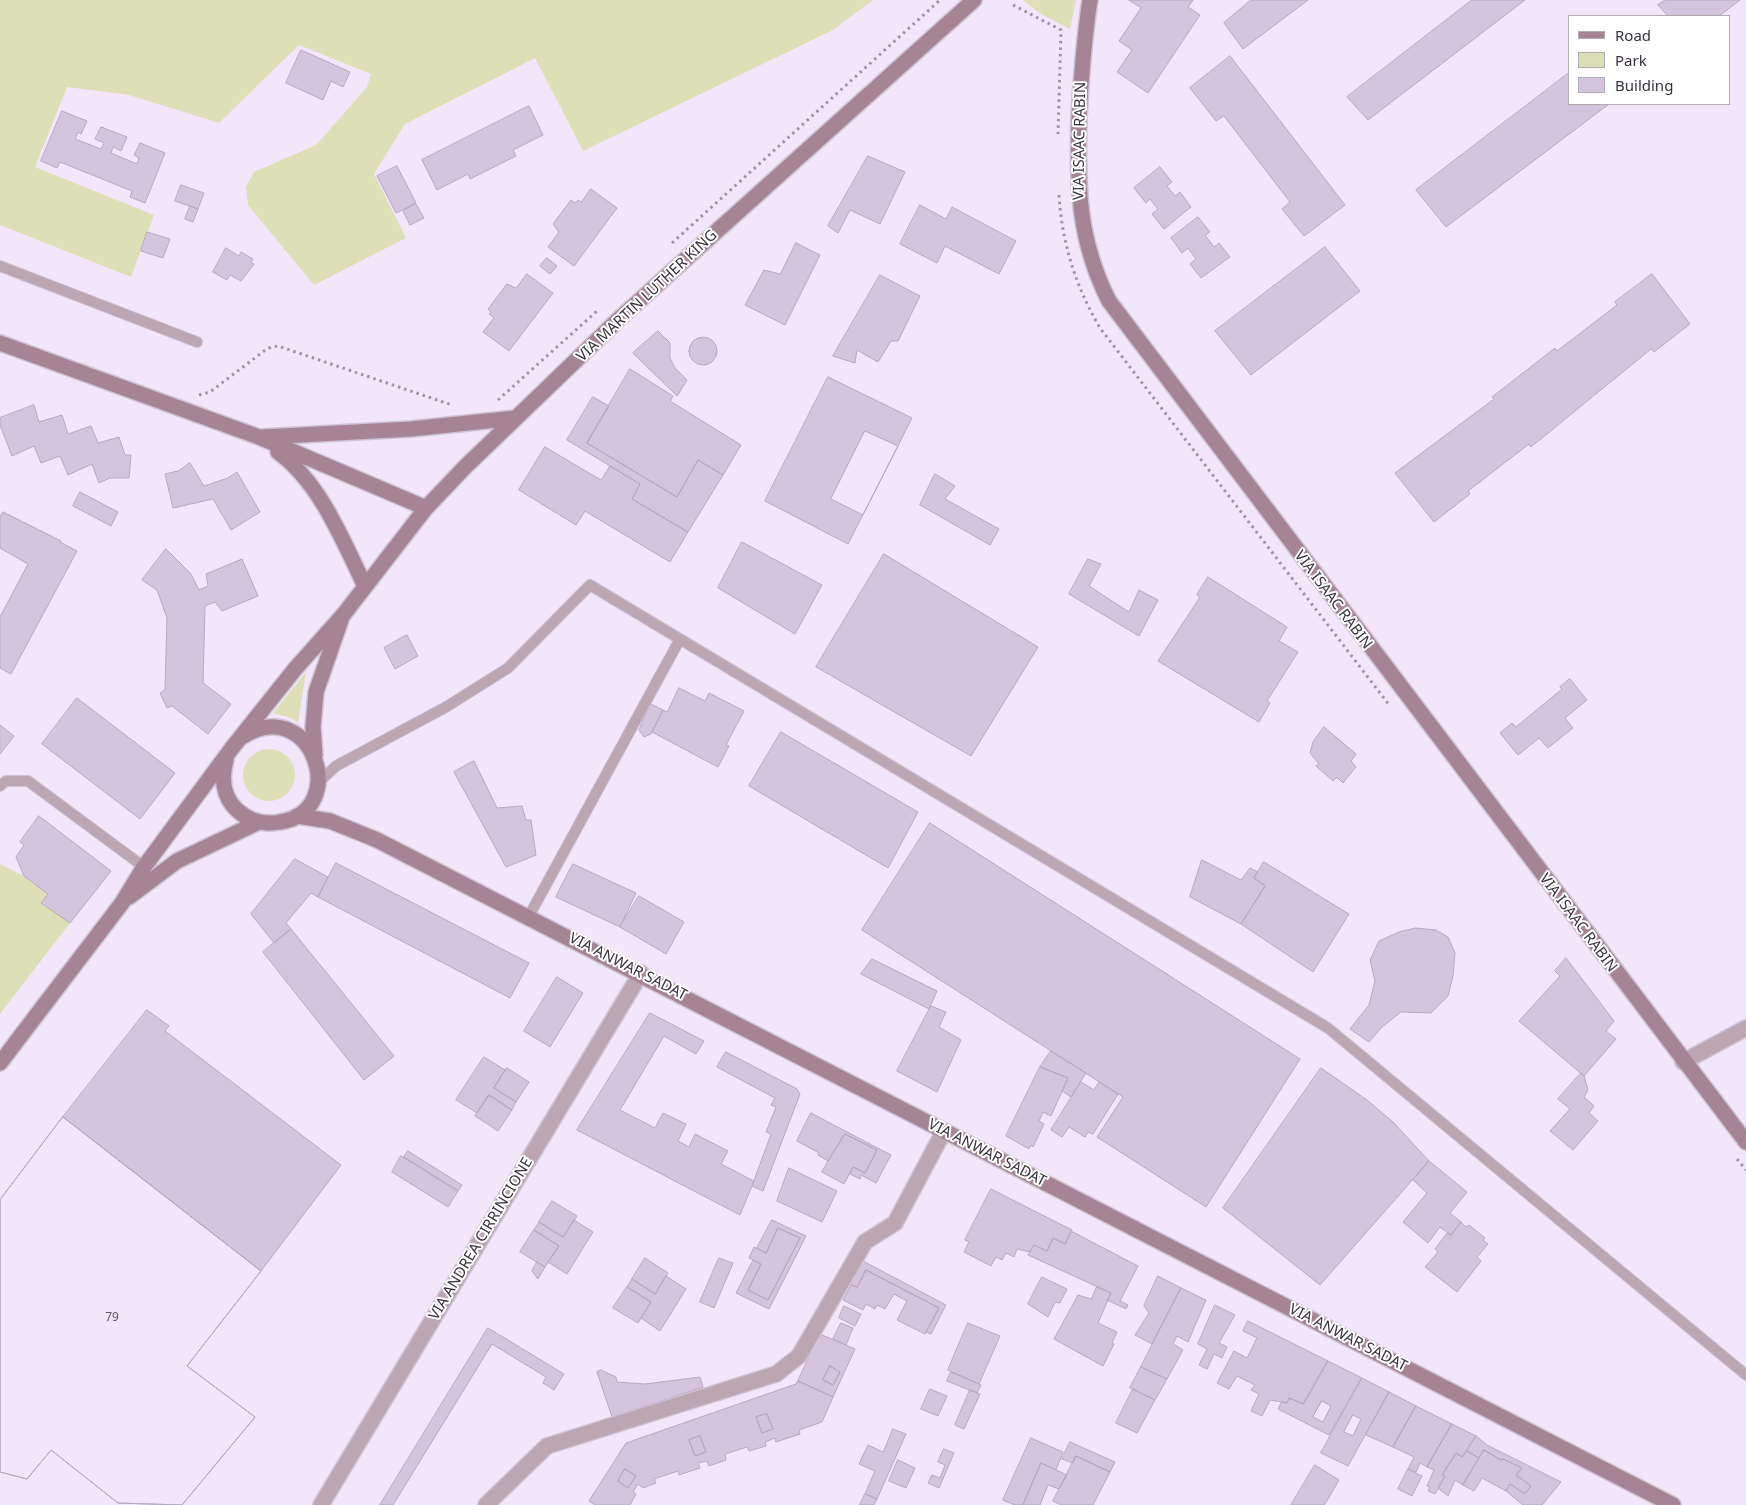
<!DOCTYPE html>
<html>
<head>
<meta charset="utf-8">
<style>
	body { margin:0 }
	#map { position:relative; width:1746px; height:1505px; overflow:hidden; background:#f3e6fb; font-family:"Noto Sans",sans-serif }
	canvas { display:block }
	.legend { position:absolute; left:1568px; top:15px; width:162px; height:90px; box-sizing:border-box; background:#fff; border:1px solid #afadb1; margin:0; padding:6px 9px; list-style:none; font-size:15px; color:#38323c }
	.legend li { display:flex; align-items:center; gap:10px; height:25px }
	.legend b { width:25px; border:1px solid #afadb1 }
</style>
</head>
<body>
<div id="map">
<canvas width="1746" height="1505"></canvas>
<ul class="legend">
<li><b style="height:6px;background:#a58494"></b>Road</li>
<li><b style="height:14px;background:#dde0b7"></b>Park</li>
<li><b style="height:14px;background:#d4c4de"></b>Building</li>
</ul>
</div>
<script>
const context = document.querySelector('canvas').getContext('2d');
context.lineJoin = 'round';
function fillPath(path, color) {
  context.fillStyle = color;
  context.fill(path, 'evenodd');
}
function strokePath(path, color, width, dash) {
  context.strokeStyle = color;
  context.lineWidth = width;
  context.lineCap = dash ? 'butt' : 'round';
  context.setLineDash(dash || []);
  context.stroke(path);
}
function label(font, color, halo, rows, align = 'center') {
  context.font = font + ' "Noto Sans",sans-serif';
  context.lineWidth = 4;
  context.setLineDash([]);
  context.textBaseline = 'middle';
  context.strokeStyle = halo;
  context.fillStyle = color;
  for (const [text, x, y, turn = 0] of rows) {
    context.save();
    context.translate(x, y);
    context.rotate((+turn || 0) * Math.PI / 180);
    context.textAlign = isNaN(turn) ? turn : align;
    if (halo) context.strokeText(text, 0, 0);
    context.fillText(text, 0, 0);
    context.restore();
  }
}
fillPath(new Path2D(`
	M0 0H873L833 30 583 151 535 58 405 124 374 174 406 238 314 285 248 205 246 187 254 172 316 145 367 87 371 74 299 45 219 123 129 95 67 87 35 167 154 215 131 277 0 225Z
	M1023 0H1076L1070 29 1041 14Z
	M306 672 298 723 291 718 273 713Z
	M243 775a26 26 0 1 1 52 0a26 26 0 1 1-52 0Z
	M0 864 24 876 48 894 41 903 70 923 0 1014Z`), '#dde0b7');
const building = new Path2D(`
	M1129 0H1193L1188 7 1200 15 1148 93 1117 72 1132 50 1119 41 1141 8Z
	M1251 0H1308L1243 49 1224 23Z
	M1472 0H1525L1368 120 1347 97Z
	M1665 0H1740L1719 16H1668L1658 5Z
	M301 50 350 72 343 87 331 81 323 100 286 83Z
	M1230 56 1345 205 1304 236 1282 209 1290 202 1224 116 1216 121 1190 88Z
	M1570 72V104H1609L1446 227 1416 190Z
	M529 106 543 135 513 150 516 156 470 179 468 174 437 190 422 160Z
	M62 111 87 121 81 134 78 132 75 139 101 149 104 143 95 139 101 127 127 137 121 151 113 147 111 153 137 164 139 158 134 155 140 143 165 153 145 203 130 197 132 191 60 162 57 168 41 161Z
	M868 156 905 172 880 224 850 210 838 233 828 226Z
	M397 166 416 203 396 213 377 176Z
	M1160 167 1172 182 1167 186 1175 196 1180 192 1191 207 1164 229 1152 214 1158 209 1150 199 1146 203 1134 188Z
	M181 185 204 193 198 209 175 201Z
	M591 189 617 208 574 266 548 247 559 232 553 224 571 200 575 203 578 200 581 202Z
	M416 204 424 218 410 225 403 211Z
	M920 205 946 219 952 207 1016 241 999 274 945 246 937 263 900 244Z
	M190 206 198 209 193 222 185 219Z
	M1198 217 1210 232 1205 235 1214 247 1219 243 1230 257 1201 278 1190 264 1196 259 1188 248 1182 253 1171 238Z
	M147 232 170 239 163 258 141 251Z
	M796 243 820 255 785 325 745 305 764 270 780 274Z
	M1325 247 1360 291 1251 375 1215 331Z
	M226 248 239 256 241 252 253 259 251 263 254 264 241 281 230 275 227 280 213 272Z
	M547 258 557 266 550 274 540 266Z
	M527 274 553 293 509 351 483 332 494 318 489 314 491 312 488 309 507 284 516 288Z
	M1652 274 1690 324 1654 352 1651 349 1531 447 1529 444 1468 491 1470 494 1434 522 1395 473 1494 399 1492 397 1555 348 1557 351 1617 305 1615 302Z
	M880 275 920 296 898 341H891L878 362 857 350 855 363 833 356Z
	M658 331 670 343V358L675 368 687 380 677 396 633 353Z
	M689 351a14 14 0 1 1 28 0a14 14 0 1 1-28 0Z
	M630 369 673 396 670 401 741 445 723 475 698 460 677 497 587 443Z
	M828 377 912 418 848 544 765 501Z
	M593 397 609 406 587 443 677 497 698 460 723 475 688 532 632 499 640 484 567 440Z
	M34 405 39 422 62 415 68 434 91 426 98 443 119 437 125 455H131L129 478H110L99 483 92 464 68 475 60 456 41 463 34 446 12 456 0 425V418Z
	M865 431 898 446 863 515 831 499Z
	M545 447 601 480 610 466 640 484 632 499 688 532 670 562 585 511 576 525 519 490Z
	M190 463 204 486 228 478 237 472 260 512 231 530 213 499 173 508 165 474 178 471Z
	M935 474 955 486 945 499 999 529 990 545 920 505Z
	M80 492 118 512 111 526 73 506Z
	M3 512 61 541 60 542 77 551 11 674 0 668V617L28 564 0 548V517Z
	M742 542 822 585 795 634 718 588Z
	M166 549 191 574 199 590 208 586 206 574 242 559 258 596 222 611 215 602 205 606 203 683 231 704 208 734 172 706 167 708 160 693 165 690 167 618 157 590 142 580Z
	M884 554 1038 647 971 756 816 667Z
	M1088 559 1101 564 1089 586 1129 612 1139 590 1158 600 1139 636 1069 594Z
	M1208 577 1287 627 1279 641 1298 652 1267 701 1270 703 1259 722 1158 661 1200 597 1197 595Z
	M407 635 418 656 395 669 384 648Z
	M1570 679 1587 700 1565 718 1573 728 1548 748 1539 738 1518 755 1500 733 1512 723 1516 727 1562 689 1560 687Z
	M679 688 705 701 709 693 744 711 726 745 729 746 718 767 652 732 663 710 667 712Z
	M77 698 175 773 140 819 42 744Z
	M651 704 663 710 651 734 644 737 639 730Z
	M0 725 14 736 0 754Z
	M1324 727 1356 754 1351 761 1356 767 1343 783 1337 777 1333 781 1316 766 1319 764 1310 753 1313 742Z
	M781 732 918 812 888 868 749 786Z
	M474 761 497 808 522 806 526 820H531L536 855 506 867 454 772Z
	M39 816 111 871 70 923 41 903 48 894 24 876 16 857 24 845 20 842Z
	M930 823 1300 1059 1206 1207 1097 1137 1123 1097 862 930Z
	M295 859 328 877 318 897 311 893 286 923 291 929 274 943 251 914Z
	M1202 860 1241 880 1250 868 1258 872 1254 878 1265 886 1241 924 1190 897Z
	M1264 862 1349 914 1313 972 1241 924 1265 886 1254 878Z
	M336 863 529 963 510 998 318 897Z
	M573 864 636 893 620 927 556 897Z
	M639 896 684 922 666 954 620 927Z
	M1416 928 1436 930 1448 937 1455 953 1453 976 1448 996 1431 1013 1401 1012 1382 1027 1369 1042 1350 1029 1369 1005 1375 981 1370 960 1379 941 1399 932Z
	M291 929 394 1056 364 1080 263 952Z
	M1566 958 1614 1021 1606 1031 1616 1039 1584 1076 1519 1021 1560 976 1555 971Z
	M872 959 937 991 929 1009 861 974Z
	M557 977 583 993 550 1047 524 1031Z
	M931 1006 946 1012 939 1027 961 1040 937 1092 897 1071Z
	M147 1010 169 1026 165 1031 341 1165 261 1271 63 1117Z
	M650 1013 704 1041 696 1054 664 1036 620 1110 655 1128 663 1113 686 1124 678 1141 689 1147 695 1134 728 1151 721 1164 754 1181 740 1215 577 1130Z
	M1051 1051 1086 1073 1071 1097 1062 1091 1068 1078 1040 1067Z
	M726 1052 797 1089 800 1094 763 1191 752 1186 771 1134 766 1132 776 1107 771 1105 775 1098 717 1067Z
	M484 1057 505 1070 494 1088 516 1102 512 1110 489 1095 477 1113 456 1100Z
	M1040 1067 1068 1078 1051 1116 1043 1112 1039 1121 1044 1124 1033 1147 1031 1145 1029 1149 1006 1136Z
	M507 1068 529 1082 516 1102 494 1088Z
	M1321 1068 1367 1100 1393 1122 1429 1161 1320 1285 1223 1208Z
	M1581 1073 1584 1076 1588 1090 1584 1097 1594 1106 1589 1113 1598 1121 1573 1150 1550 1131 1570 1109 1558 1099Z
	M1081 1082 1094 1090 1099 1082 1118 1094 1093 1134 1088 1132 1085 1137 1069 1127 1062 1137 1051 1130Z
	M489 1095 512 1110 498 1131 475 1116Z
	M811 1113 891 1155 876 1183 861 1175 860 1179 850 1174 853 1167 865 1173 877 1150 845 1134 828 1161 818 1155 819 1153 797 1141Z
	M63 1117 261 1271 187 1366 255 1417 182 1505 118 1503 51 1450 27 1479 0 1472V1200Z
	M63 1117 261 1271 187 1366 255 1417 182 1505 118 1503 51 1450 27 1479 0 1472V1200Z
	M845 1134 877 1150 865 1173 853 1167 844 1184 822 1172Z
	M408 1151 462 1185 458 1191 404 1157Z
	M401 1156 458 1191 448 1207 392 1172Z
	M1429 1161 1467 1192 1450 1213 1461 1222 1451 1235 1440 1227 1428 1243 1403 1222 1427 1193 1413 1180Z
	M789 1168 837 1191 822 1222 777 1201Z
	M991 1189 1072 1230 1065 1244 1053 1238 1047 1251 1034 1245 1030 1252 1017 1249 1014 1257 1006 1253 1002 1260 996 1257 991 1266 964 1252 969 1242 965 1240Z
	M552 1201 577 1216 563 1237 539 1222Z
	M574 1220 593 1232 567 1274 548 1262 559 1246 534 1230 539 1222 563 1237Z
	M772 1220 806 1236 769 1309 736 1293 753 1260 761 1264 748 1290 768 1300 800 1238 778 1228 766 1253 757 1248Z
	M1461 1222 1466 1227 1469 1225 1485 1238 1483 1240 1488 1244 1477 1257 1481 1261 1457 1292 1425 1267 1438 1252 1435 1249 1447 1233 1451 1235Z
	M778 1228 800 1238 768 1300 748 1290 761 1264 749 1258 754 1247 766 1253Z
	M534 1230 559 1246 545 1267 520 1252Z
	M1071 1231 1138 1266 1120 1301 1128 1305 1126 1309 1107 1300 1111 1293 1028 1255 1034 1245 1047 1251 1053 1238 1065 1244Z
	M645 1258 668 1273 655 1294 632 1279Z
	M719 1258 733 1263 714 1308 700 1302Z
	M863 1261 946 1305 931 1334 926 1332 939 1308 866 1270 857 1287 851 1285Z
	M537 1262 545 1267 538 1279 532 1271Z
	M866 1270 939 1308 925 1334 897 1320 907 1301 894 1294 885 1309 877 1305 875 1309 866 1304 863 1310 843 1300 851 1285 857 1287Z
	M666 1276 686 1289 660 1331 641 1318 651 1302 627 1287 632 1279 655 1294Z
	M1158 1276 1181 1288 1152 1344 1135 1335 1149 1313 1144 1306Z
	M1042 1277 1067 1289 1060 1303 1055 1302 1048 1317 1028 1304Z
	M627 1287 651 1302 638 1323 613 1308Z
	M1097 1287 1111 1293 1098 1323 1117 1332 1112 1343 1114 1344 1103 1366 1054 1339 1078 1295 1091 1299Z
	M1181 1288 1206 1300 1188 1342 1177 1336 1173 1344 1183 1350 1167 1379 1141 1367Z
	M1215 1305 1235 1315 1219 1343 1227 1347 1222 1358 1214 1354 1207 1369 1199 1365 1207 1349 1198 1344Z
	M844 1306 861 1314 855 1326 839 1318Z
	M1248 1321 1328 1361 1303 1404 1289 1398 1287 1403 1270 1400 1262 1416 1251 1411 1259 1394 1251 1390 1255 1385 1237 1376 1229 1389 1217 1383 1234 1351 1247 1358 1257 1338 1243 1331Z
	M841 1323 853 1328 846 1345 833 1339Z
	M968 1323 1000 1336 979 1384 948 1370Z
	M488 1328 564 1374 554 1390 543 1383 546 1377 492 1344 393 1505H380Z
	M820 1334 855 1349 833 1397 798 1381ZM830 1366 840 1372 833 1385 823 1380Z
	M1328 1361 1362 1378 1329 1435 1278 1409 1282 1401 1287 1403 1289 1398 1303 1404ZM1322 1401 1331 1406 1323 1422 1313 1417Z
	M830 1366 840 1372 833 1385 823 1380Z
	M1141 1367 1167 1379 1155 1400 1130 1388Z
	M601 1370 616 1377 617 1382 645 1384 700 1377 703 1387 612 1417 597 1372Z
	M951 1372 981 1385 977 1393 947 1381Z
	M1362 1378 1389 1392 1348 1466 1321 1453ZM1353 1415 1361 1419 1353 1436 1344 1432Z
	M798 1381 833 1397 822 1422 799 1430 800 1434 776 1442 775 1438 765 1442 766 1446 749 1451 747 1447 725 1454 726 1460 709 1466 707 1461 698 1463 700 1468 679 1475 678 1471 654 1479 656 1483 643 1488 638 1484 633 1492 636 1494 630 1505H595L589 1501 626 1443 796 1384ZM767 1414 773 1429 762 1433 756 1417ZM700 1436 706 1452 695 1456 689 1440ZM625 1469 636 1476 628 1488 618 1481Z
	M930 1389 947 1396 938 1416 921 1409Z
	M1133 1389 1155 1400 1137 1433 1116 1423Z
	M970 1390 980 1394 964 1429 955 1425Z
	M1389 1392 1416 1406 1393 1447 1366 1435Z
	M1416 1406 1452 1424 1427 1467 1420 1463 1416 1472 1408 1469 1414 1457 1393 1447Z
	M767 1414 773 1429 762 1433 756 1417Z
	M1452 1424 1476 1436 1462 1457 1456 1453 1442 1475 1445 1476 1435 1494 1428 1491 1430 1487 1427 1486 1434 1470 1427 1467Z
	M893 1429 906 1434 877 1499 865 1494 875 1471 859 1464 868 1445 883 1452Z
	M700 1436 706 1452 695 1456 689 1440Z
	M1476 1436 1487 1445 1561 1482 1542 1505H1523L1506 1491 1510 1484 1525 1494 1531 1486 1516 1475 1522 1468 1503 1459 1501 1460 1484 1450 1479 1458 1467 1451Z
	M1031 1438 1063 1452 1056 1470 1041 1463 1023 1505H1015L1003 1500Z
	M1070 1442 1115 1462 1110 1472 1076 1456 1073 1463 1062 1459Z
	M944 1449 954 1453 939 1488 928 1483 932 1475 940 1478 945 1465 938 1462Z
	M1484 1450 1501 1460 1503 1459 1522 1468 1516 1475 1531 1486 1525 1494 1510 1484 1506 1491 1482 1478 1474 1491 1463 1485Z
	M1467 1451 1479 1458 1463 1485 1455 1480 1448 1496 1438 1488 1445 1476 1442 1475 1456 1453 1462 1457Z
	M1076 1456 1110 1472 1093 1505H1061L1053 1501Z
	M898 1460 915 1468 906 1488 889 1481Z
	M1041 1463 1067 1475 1059 1489 1048 1485 1040 1505H1023Z
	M1315 1465 1339 1480 1328 1499 1324 1505H1291Z
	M625 1469 636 1476 628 1488 618 1481Z
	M1408 1469 1422 1476 1412 1496 1398 1489Z
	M865 1494 877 1499 874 1505H860Z`);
fillPath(building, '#d4c4de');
strokePath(building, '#b7a7c1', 1);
const lane = new Path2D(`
	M0 266 197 342
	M318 783 336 766 446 707 508 668 590 585 1328 1028 1746 1375
	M0 786 6 781H28L144 867
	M529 916 680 639`);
const street = new Path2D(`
	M1683 1062 1746 1028
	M321 1505 641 973
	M486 1505 547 1446 776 1374 799 1356 865 1242 895 1223 944 1131`);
const secondary = new Path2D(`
	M1090 0C1084 39 1081 79 1079 118 1077 186 1078 240 1109 301L1746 1142
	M0 343 259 437 426 508
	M263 437 411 429 515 418
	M278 452C321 484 342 539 365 586
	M315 755 313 727 316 692 341 620
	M226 760C221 778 223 797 237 810 249 821 264 825 280 822 352 811 312 692 242 737
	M297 816 330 821 377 840 1673 1505
	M129 897 177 861 259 822
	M0 1063 122 903 144 867 232 748 295 669 344 614 426 508 465 467 619 319 974 0`);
strokePath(lane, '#cec2d5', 12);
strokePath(street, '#cec2d5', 18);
strokePath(secondary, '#cec2d5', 18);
strokePath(new Path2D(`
	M1013 5 1061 30 1058 134
	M1059 195C1062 244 1076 287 1100 328L1390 706
	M672 243 940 0
	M199 395 210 392 264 351 271 347 278 346 452 405
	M498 400 597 311
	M1737 1159 1746 1170`), '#9d93a3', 3, [2.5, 4]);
strokePath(lane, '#bca6b1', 10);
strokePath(street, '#bca6b1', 15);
strokePath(secondary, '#a58494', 15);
label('12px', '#5f5664', null, [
	["79",112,1318]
]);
label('15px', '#38323c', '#fff', [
	["VIA ISAAC RABIN",1080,141,-89],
	["VIA MARTIN LUTHER KING",647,296,-43],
	["VIA ISAAC RABIN",1333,600,53],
	["VIA ISAAC RABIN",1578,923,53],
	["VIA ANWAR SADAT",628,967,27],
	["VIA ANWAR SADAT",987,1153,27],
	["VIA ANDREA CIRRINCIONE",481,1239,-59],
	["VIA ANWAR SADAT",1348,1338,27]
]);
</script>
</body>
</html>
